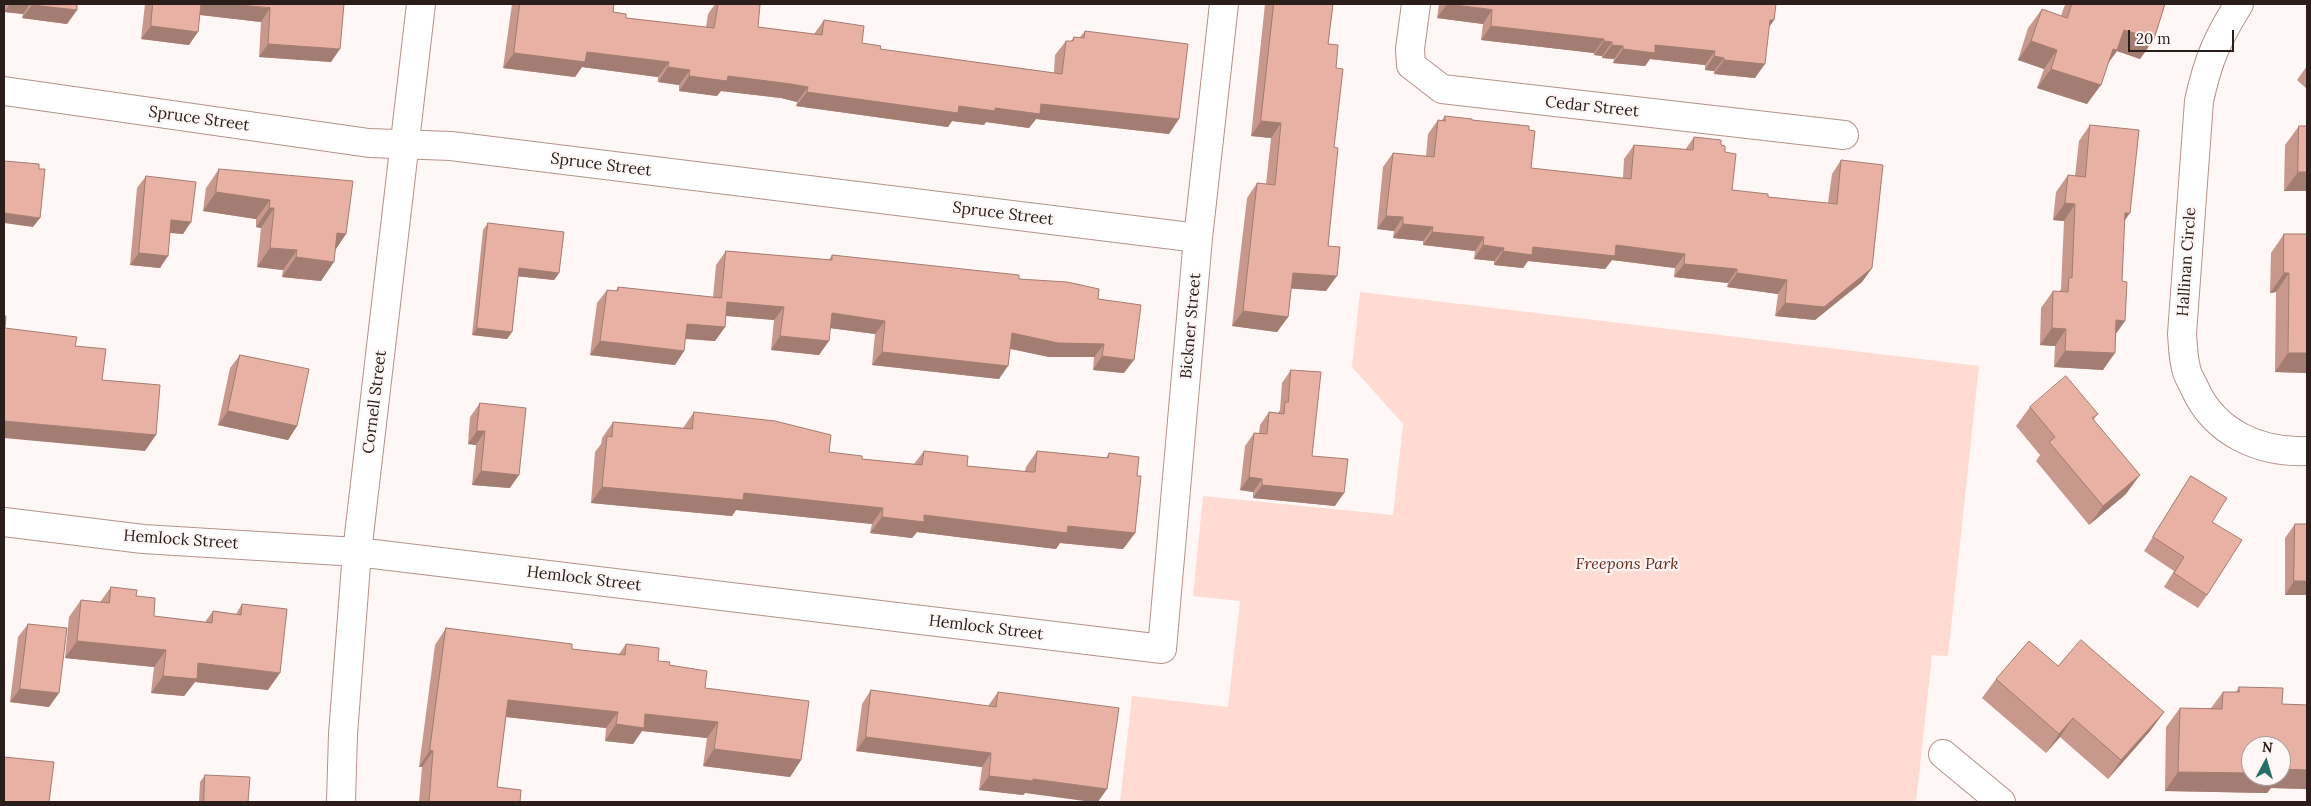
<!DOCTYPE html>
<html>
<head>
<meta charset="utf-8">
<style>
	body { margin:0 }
	#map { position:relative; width:2311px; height:806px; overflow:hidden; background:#fff7f5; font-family:Lora,serif }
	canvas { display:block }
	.frame { position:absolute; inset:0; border:5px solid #2a1d1a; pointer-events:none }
	.north { position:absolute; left:2241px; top:736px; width:50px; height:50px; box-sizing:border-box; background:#fff7f5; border:1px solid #aaa09d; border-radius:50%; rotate:6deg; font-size:14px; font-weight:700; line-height:20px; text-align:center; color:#2a1d1a }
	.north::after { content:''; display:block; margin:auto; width:18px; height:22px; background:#276f68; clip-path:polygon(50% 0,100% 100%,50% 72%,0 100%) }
	.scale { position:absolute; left:2128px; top:30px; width:106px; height:22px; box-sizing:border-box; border:2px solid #2a1d1a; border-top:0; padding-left:6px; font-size:15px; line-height:18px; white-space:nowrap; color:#2a1d1a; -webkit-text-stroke:4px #fff7f5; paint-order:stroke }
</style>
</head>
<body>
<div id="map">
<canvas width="2311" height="806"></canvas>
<div class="frame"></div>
<div class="north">N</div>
<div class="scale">20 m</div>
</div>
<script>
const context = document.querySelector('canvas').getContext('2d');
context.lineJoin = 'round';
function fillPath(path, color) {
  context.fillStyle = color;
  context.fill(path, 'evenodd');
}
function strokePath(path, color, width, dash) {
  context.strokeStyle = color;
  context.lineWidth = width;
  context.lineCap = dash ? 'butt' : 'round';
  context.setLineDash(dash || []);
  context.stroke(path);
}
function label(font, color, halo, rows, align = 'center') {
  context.font = font + ' Lora,serif';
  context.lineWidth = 4.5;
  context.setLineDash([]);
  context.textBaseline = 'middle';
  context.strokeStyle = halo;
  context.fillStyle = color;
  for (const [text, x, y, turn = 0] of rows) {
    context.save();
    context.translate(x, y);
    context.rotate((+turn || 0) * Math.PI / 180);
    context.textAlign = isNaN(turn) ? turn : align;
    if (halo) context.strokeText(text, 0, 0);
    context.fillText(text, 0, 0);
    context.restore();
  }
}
fillPath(new Path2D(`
	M1360 292 1979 366 1948 656 1932 655 1916 802H1120L1132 696 1228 707 1240 601 1193 596 1203 496 1393 515 1403 424 1352 367Z`), '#ffdbd2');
const minor = new Path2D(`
	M1416 4 1410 49 1411 65 1442 89 1844 135
	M2239 4C2217 39 2208 60 2199 101L2182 334C2183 345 2183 357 2186 368 2187 375 2192 382 2195 389 2215 433 2260 453 2307 451
	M4 91 369 143 451 146 1198 238
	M4 522 143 539 357 552 1162 649 1198 238 1224 4
	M1943 754 2001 802`);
const tertiary = new Path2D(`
	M341 802 343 734 357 552 421 4`);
strokePath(minor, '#b59289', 30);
strokePath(tertiary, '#b59289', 30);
strokePath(minor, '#fff', 28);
strokePath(tertiary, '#fff', 28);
fillPath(new Path2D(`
	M5 4H77V10L67 24 22 18 23 14 4 12Z
	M145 4H344L331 62 259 57 261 22 200 15 189 45 141 39Z
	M512 4H614L613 12 626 18 706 27 708 14 715 4H751L758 27 814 34 824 20 862 43 880 49 1054 73 1055 55 1066 41H1071L1074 37H1080L1085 31 1169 134 1036 119 1029 128 986 122 984 125 952 121 948 127 796 106 797 102 781 98 721 91 717 96 679 91V85L658 82V77L582 67 575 77 503 68Z
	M1265 4H1333L1328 44 1336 68 1334 147 1326 291 1291 288 1288 317 1277 332 1232 326 1247 198 1257 183 1266 184 1271 138 1251 136Z
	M1439 4H1776L1774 20 1769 27 1755 78 1714 74V71L1705 70V65L1650 59 1645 66 1613 63 1614 59 1602 58V56L1594 55V53L1481 40 1483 24 1437 18Z
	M2066 4H2165L2154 39 2140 59 2117 51 2108 63 2087 104 2037 88 2044 69 2018 60 2028 28 2042 9 2061 16 2064 7Z
	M2307 66V89L2297 80Z
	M1445 116 1529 130 1531 168 1623 178 1624 159 1634 145 1685 150 1694 137 1721 145 1725 152 1732 190 1768 197 1828 203 1832 174 1841 160 1872 268 1862 282 1815 320 1775 316 1778 294 1727 287 1728 283 1674 277 1675 268 1612 260 1605 269 1528 261 1523 268 1494 265V261L1474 259 1475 251 1423 245V241L1393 238 1394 231 1377 229 1383 167 1393 153 1426 156 1428 134 1438 120H1442Z
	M2090 125 2124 221 2116 334 2103 370 2054 367 2055 346 2040 345 2041 308 2053 291 2059 292 2061 289 2064 221 2053 220 2056 192 2068 175 2075 176 2079 141Z
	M2299 126H2307V231H2306L2307 191H2284L2285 145Z
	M219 169 346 234 336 249 321 281 282 277 283 270 257 267 261 228 256 227V219L203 211 206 188Z
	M146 176 191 222 183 234 170 233 160 268 130 265 137 188Z
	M488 223 559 273 554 280 518 276 512 332 507 339 472 335 483 230Z
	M2284 234H2307V373L2275 372 2276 292 2270 293 2271 253Z
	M726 251 829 260 832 255 1019 279 1098 299 1124 373 1093 370 1094 357H1049L1010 349 999 379 872 365 875 334 830 328 819 355 771 350 774 320 726 316 725 327 715 341 685 339 684 351 675 365 590 355 597 303 607 290 616 291 618 287 713 297 716 265Z
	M240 355 297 426 288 440 218 425 230 368Z
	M1291 370 1312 456 1335 506 1253 498V492L1240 490 1245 446 1254 433H1259L1260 425 1269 412 1278 413 1280 410 1282 383Z
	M480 403 510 488 472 485 476 445 468 444 470 417Z
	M2030 407 2098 414 2094 419 2126 494 2089 525 2036 461 2040 455 2016 426Z
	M694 412 829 452 862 459 914 464 924 451 967 466 1025 472 1026 467 1037 451 1106 458 1109 453 1137 476 1135 533 1123 549 1060 543 1056 549 917 532 912 538 870 533 872 524 736 510 732 516 591 503 595 452 601 444 602 438 613 422 683 428Z
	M2191 476 2207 595 2198 608 2164 587 2174 571 2144 551 2182 490Z
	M2295 524 2307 595H2285V538Z
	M111 587 136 596 154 616 205 622 213 611 236 614 242 604 268 690 195 682 184 696 151 693 154 667 65 658 69 617 81 600 100 602Z
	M28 624 49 707 10 702 18 637Z
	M446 628 572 649 619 654 626 644 658 661 669 665 705 688 801 760 790 777 703 766 707 738 642 731 633 744 605 741 606 728 506 717 497 787 520 802H419L422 767H419L435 645Z
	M2058 666 2164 712 2150 731 2108 779 2060 737 2046 753 1982 698 1996 679Z
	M2239 687 2282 704 2307 705V789L2271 788 2267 793 2165 791 2166 727 2180 708H2211L2223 692H2236Z
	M871 690 988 706 998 692 1025 793 1023 795 979 790 982 767 856 751 862 704Z
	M205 775 248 802H199L200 782Z`), '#c8988c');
fillPath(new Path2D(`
	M10 4H30L23 14 4 12Z
	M199 4H227L270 8 261 22 192 14Z
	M1447 4 1492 10 1483 24 1437 18Z
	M32 5 77 10 67 24 22 18Z
	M1770 20H1774L1764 34Z
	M151 26 198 32 189 45 141 39Z
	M1491 26 1604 39 1594 53 1481 40Z
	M2124 30 2154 39 2140 59 2117 51 2104 69 2099 68Z
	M1604 41 1612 42 1602 56 1594 55Z
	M2031 41 2057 50 2044 69 2018 60Z
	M268 44 340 49 331 62 259 57Z
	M1612 45 1623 46 1614 59 1602 58Z
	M1655 45 1715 51 1705 65 1650 59 1645 66 1613 63 1623 49Z
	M587 52 669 62 658 77 582 67 575 77 503 68 514 53Z
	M1714 56 1724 58 1714 71 1705 70Z
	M1724 60 1765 64 1755 78 1714 74Z
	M668 67 690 70 679 85 658 82Z
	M2051 69 2101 85 2087 104 2037 88Z
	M689 76H728L791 84 808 87 797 102 781 98 721 91 717 96 679 91Z
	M807 92 959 106 995 108 1041 104 1179 119 1169 134 1036 119 1029 128 986 122 984 125 952 121 948 127 796 106Z
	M1261 121 1281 123 1271 138 1251 136Z
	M2298 172H2307V191H2284Z
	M216 192 270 200 256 219 203 211Z
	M2065 203 2075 204 2064 221 2053 220Z
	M269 208H274L261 228 256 227Z
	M4 213 40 218 33 227 4 223Z
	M2125 213H2130L2118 230Z
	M1386 216 1403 217 1394 231 1377 229Z
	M171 220 191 222 183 234 163 232Z
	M1403 224 1433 227 1423 241 1393 238Z
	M1432 232 1484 237 1475 251 1423 245Z
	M337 233 346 234 333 253Z
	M1483 245 1504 248 1494 261 1474 259Z
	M1616 245 1685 254 1675 268 1612 260 1605 269 1528 261 1523 268 1494 265 1503 251 1533 247Z
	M270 248 297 250 283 270 257 267Z
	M139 253 168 256 160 268 130 265Z
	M296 257 334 262 321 281 282 277Z
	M1684 264 1737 269 1728 283 1674 277Z
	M519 268 559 273 554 280 514 276Z
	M1872 268 1862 282 1815 320 1775 316 1785 303Z
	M1293 273 1337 276 1326 291 1283 288Z
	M1737 273 1787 280 1778 294 1727 287Z
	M2284 273H2289L2276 292 2270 293Z
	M727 302 784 307 774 320 717 315Z
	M1243 311 1288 317 1277 332 1232 326Z
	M832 313 885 321 875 334 822 327Z
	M2116 320 2125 321 2113 338Z
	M687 324 725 327 715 341 677 338Z
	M477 328 512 332 507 339 472 335Z
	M2052 328 2066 329 2055 346 2040 345Z
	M1012 333 1104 344 1094 357H1049L1003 347Z
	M780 336 829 341 819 355 771 350Z
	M600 341 684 351 675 365 590 355Z
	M2065 351 2115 353 2103 370 2054 367Z
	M882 352 1008 366 999 379 872 365Z
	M2288 353H2307V373L2275 372Z
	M1102 356 1134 360 1124 373 1093 370Z
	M228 411 297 426 288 440 218 425Z
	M4 421 156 435 145 451 4 438Z
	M477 431H485L476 445 468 444Z
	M481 471 519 475 510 488 472 485Z
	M2140 475 2126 494 2089 525 2103 506Z
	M1249 477 1262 479 1253 492 1240 490Z
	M1262 485 1344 493 1335 506 1253 498Z
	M602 487 744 493 883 508 872 524 736 510 732 516 591 503Z
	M924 515 1068 526 1135 533 1123 549 1060 543 1056 549 917 532 912 538 870 533 882 517Z
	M2294 581H2307V595H2285Z
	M77 641 166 650 154 667 65 658Z
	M198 663 280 673 268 690 195 682 184 696 151 693 163 676Z
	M20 689 59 693 49 707 10 702Z
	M508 700 618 712 606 728 497 716Z
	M2164 712 2150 731 2108 779 2121 760Z
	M645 714 718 722 707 738 642 731 633 744 605 741 616 724Z
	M2073 718 2060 737 2046 753 2059 734Z
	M866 737 991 753 982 767 856 751Z
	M714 749 801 760 790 777 703 766Z
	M430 750 433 751 422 767H419Z
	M2281 769 2307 770V789L2271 788 2267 793 2165 791 2178 772 2251 773V776H2281Z
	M989 776 1033 779 1107 789 1098 802H1092L1025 793 1023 795 979 790Z`), '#a37c72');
const building = new Path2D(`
	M32 4H77V10L32 5Z
	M153 4H201L198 32 151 26Z
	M227 4H344L340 49 268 44 270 8Z
	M520 4H614L613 12 626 14V18L714 28 718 4H751L760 5 758 27 822 35 824 20 864 26 862 43 881 46 880 49 1062 74 1066 41H1073L1074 37 1084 38 1085 31 1188 44 1179 119 1041 104 1040 114 995 108V111L959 106 958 113 807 92 808 87 791 84 728 76 727 81 689 76 690 70 668 67 669 62 587 52 585 62 514 53Z
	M1274 4H1333L1328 44 1338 45 1336 68 1343 69 1334 147 1338 148 1328 246 1340 247 1337 276 1293 273 1288 317 1243 311 1257 183 1275 185 1281 123 1261 121Z
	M1447 4H1776L1774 20H1770L1765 64 1724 60V58L1714 56 1715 51 1655 45V53L1623 49V46L1612 45V42L1604 41V39L1491 26 1492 10Z
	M2072 4H2165L2154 39 2124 30 2117 50 2113 49 2101 85 2051 69 2057 50 2031 41 2042 9 2067 18Z
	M1445 116 1472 119V120L1529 126V130L1535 131 1531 168 1631 179 1634 145 1693 150 1694 137 1721 140V145L1725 146V152L1736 154 1732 190 1768 194V197L1837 204 1841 160 1883 165 1872 268 1824 307 1785 303 1787 280 1737 273V269L1684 264 1685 254 1616 245 1615 256 1533 247 1532 255 1503 251 1504 248 1483 245 1484 237 1432 232 1433 227 1403 224V217L1386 216 1393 153 1434 157 1438 120 1445 121Z
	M2090 125 2139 130 2130 213H2125L2122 281 2127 282 2125 321 2116 320 2115 353 2065 351 2066 329 2052 328 2053 291 2068 292 2069 277 2072 278 2075 204 2065 203 2068 175 2085 177Z
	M2299 126H2307V172H2298Z
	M4 161 39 164V169H45L40 218 4 213Z
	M219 169 353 181 346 234 337 233 334 262 296 257 297 250 270 248 274 208H269L270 200 216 192Z
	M146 176 196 182 191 222 171 220 168 256 139 253Z
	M488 223 564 232 559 273 519 268 512 332 477 328Z
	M2284 234H2307V353H2288L2289 273H2284Z
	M726 251 832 260V255L1019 275V279L1067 282 1099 289 1098 299 1141 305 1134 360 1102 356 1104 344 1058 343 1012 333 1008 366 882 352 885 321 832 313 829 341 780 336 784 307 727 302 725 327 687 324 684 351 600 341 607 290 618 291V287L721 298Z
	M4 316H6L5 328 77 337 75 346 106 349 102 380 160 385 156 435 4 421Z
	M240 355 309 369 297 426 228 411Z
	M1291 370 1321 372 1312 456 1348 459 1344 493 1262 485V479L1249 477 1254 433 1267 434 1269 412 1284 414 1285 402H1288Z
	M2066 376 2098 414 2092 418 2140 475 2103 506 2049 442 2055 437 2030 407Z
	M480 403 526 408 519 475 481 471 485 431H477Z
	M694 412 775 421 831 435 829 452 862 456V459L922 465 924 451 968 456 967 466 1031 472H1035L1037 451 1108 458 1109 453 1139 457 1137 476H1141L1135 533 1068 526 1067 533 924 515V522L882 517 883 508 744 493 743 500 602 487 607 436 612 437 613 422 692 429Z
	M2191 476 2227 498 2212 522 2242 540 2207 595 2174 573 2184 557 2153 537Z
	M2295 524H2307V581H2294Z
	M111 587 137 590 136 596 155 598 154 616 212 623 213 611 241 615 242 604 287 609 280 673 198 663 197 679 163 676 166 650 77 641 81 600 109 603Z
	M28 624 67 628 59 693 20 689Z
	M446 628 572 644V649L625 655 626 644 659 648 658 661 670 662 669 665 707 671 705 688 809 701 801 760 714 749 718 722 645 714 644 728 616 724 618 712 508 700 497 787 521 790 520 802H429L433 751 430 750Z
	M2081 640 2164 712 2121 760 2073 718 2059 734 1996 679 2029 641 2058 666Z
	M2239 687 2283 688 2282 704 2307 705V770L2281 769V746H2251V773L2178 772 2180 708 2222 709 2223 692H2239Z
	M871 690 996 707 998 692 1119 708 1107 789 1033 779V781L989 776 991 753 866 737Z
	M4 757 54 762 49 802H4Z
	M205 775 250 777 248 802H204Z`);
fillPath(building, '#e9b1a3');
strokePath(building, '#a37c72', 1);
label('16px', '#2a1d1a', '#fff7f5', [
	["Cedar Street",1592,107,6],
	["Spruce Street",199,119,8],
	["Spruce Street",601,165,7],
	["Spruce Street",1003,214,7],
	["Hallinan Circle",2187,262,-86],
	["Bickner Street",1191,326,-85],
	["Cornell Street",375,402,-83],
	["Hemlock Street",181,540,4],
	["Hemlock Street",584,579,7],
	["Hemlock Street",986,628,7]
]);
label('italic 16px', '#6a2817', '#fff7f5', [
	["Freepons Park",1627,564]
]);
</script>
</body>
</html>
